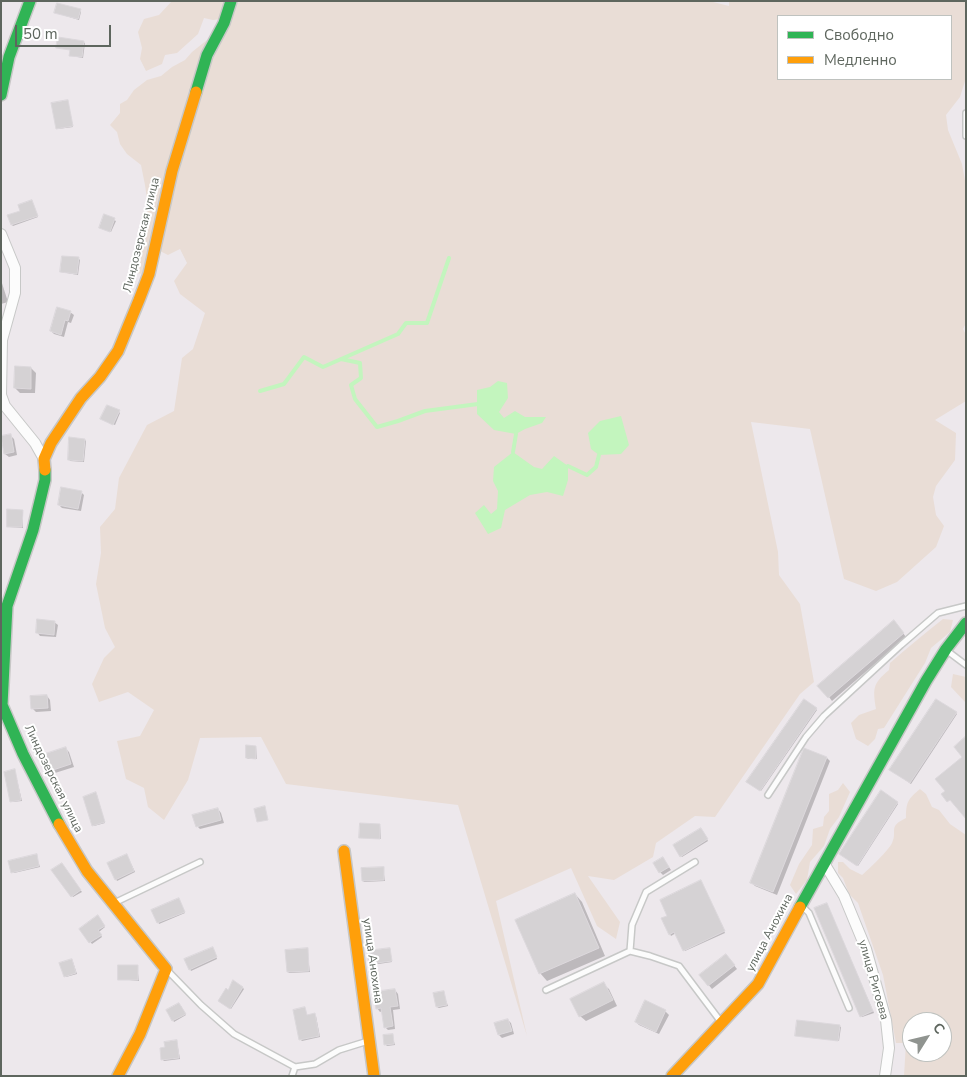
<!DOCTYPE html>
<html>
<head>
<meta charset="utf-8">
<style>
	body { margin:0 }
	#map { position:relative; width:967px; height:1077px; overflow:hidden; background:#ede8ec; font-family:"Nunito Sans",sans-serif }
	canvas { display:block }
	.frame { position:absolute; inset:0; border:2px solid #5e665e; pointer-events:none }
	.legend { position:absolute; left:777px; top:15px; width:175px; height:65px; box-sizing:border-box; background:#fff; border:1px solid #bfc2bf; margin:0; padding:6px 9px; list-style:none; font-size:15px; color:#5e665e }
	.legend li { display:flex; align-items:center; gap:10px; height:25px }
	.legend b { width:25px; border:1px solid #bfc2bf }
	.north { position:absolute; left:902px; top:1012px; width:50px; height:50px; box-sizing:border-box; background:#fff; border:1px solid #bfc2bf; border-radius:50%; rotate:54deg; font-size:14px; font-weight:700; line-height:20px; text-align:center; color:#5e665e }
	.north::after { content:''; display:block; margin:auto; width:18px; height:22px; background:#909490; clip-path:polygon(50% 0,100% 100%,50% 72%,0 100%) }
	.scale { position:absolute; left:15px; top:25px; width:96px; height:22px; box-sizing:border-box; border:2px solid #5e665e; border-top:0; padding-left:6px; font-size:15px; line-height:18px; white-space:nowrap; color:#5e665e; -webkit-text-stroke:4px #fff; paint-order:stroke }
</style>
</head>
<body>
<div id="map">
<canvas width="967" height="1077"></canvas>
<div class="frame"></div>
<ul class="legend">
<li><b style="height:6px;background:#30b455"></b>Свободно</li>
<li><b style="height:6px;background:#ff9f0a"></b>Медленно</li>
</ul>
<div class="north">С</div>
<div class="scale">50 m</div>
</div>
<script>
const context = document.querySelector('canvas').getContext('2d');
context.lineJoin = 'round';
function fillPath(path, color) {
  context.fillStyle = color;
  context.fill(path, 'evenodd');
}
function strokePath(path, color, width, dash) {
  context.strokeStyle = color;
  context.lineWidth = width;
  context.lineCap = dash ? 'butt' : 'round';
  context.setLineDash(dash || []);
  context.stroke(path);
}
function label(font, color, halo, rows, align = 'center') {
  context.font = font + ' "Nunito Sans",sans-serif';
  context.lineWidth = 4;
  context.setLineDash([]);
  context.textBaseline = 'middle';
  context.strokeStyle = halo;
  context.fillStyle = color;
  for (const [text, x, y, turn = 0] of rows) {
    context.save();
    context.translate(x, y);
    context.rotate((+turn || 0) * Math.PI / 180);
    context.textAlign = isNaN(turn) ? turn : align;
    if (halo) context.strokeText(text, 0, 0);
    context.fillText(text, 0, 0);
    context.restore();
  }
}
fillPath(new Path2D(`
	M172 1H226L220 19 213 20 204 18 198 34 177 53 165 55 162 64 146 71 140 59 142 48 138 32 144 19 159 15Z
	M237 1H709L729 6V1H966V78L960 97 946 115 948 130 962 164 966 186V323L963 329 966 335V401L935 420 956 433 955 460 936 486 933 497 936 515 944 526 936 547 897 582 876 591 844 579 810 429 751 422 778 552 779 575 800 604 814 682 800 694 715 817 695 816 656 843 653 857 614 880 588 876 620 922 616 939 597 926 571 868 496 901 527 1036 458 805 286 784 261 737 200 738 188 780 164 820 148 807 144 788 126 779 117 741 140 736 154 710 128 692 99 702 92 684 104 658 115 647 105 628 96 584 101 553 100 527 115 509 119 478 147 425 174 411 182 358 193 349 205 313 180 294 174 281 187 263 180 249 168 255 160 251 177 172 211 58ZM778 16H951V79H778Z
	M207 40 143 274 137 273 135 262 141 251 148 206 145 185 141 165 127 154 120 144 117 132 110 125 120 113V104L127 100 134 90 147 80 161 76 172 67 185 60 192 52Z
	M943 619 953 620 950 632 931 648 925 663 884 728 878 729 875 739 868 746 856 739 851 723 859 715 876 709C873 689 872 684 889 670L890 663C907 648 925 633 943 619Z
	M953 674 966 677V703L951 687Z
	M843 783 850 792 839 817 830 829 824 846 810 862 807 880 796 894 790 885 799 864 812 845 813 829 823 826 824 817 829 811V794L838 790Z
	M920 789 926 794 932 807 939 810 950 824 966 835V1076H904L906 1043H896L883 975 858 903 849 894 843 878 838 873V862H843L850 869 862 875C868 870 889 850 892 843 898 831 887 827 906 818 906 802 908 799 920 789ZM912 1022H942V1052H912Z`), '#e9ddd6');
fillPath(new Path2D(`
	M498 381 507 383 508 398 499 412 504 418 515 411 525 417H546L542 423 525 429 516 434 494 430 477 414V390L490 387Z
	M621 416 629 445 621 454 599 455 591 449 588 433 600 421Z
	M513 452 534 467 542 469 554 456 568 466V480L563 496 547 492 530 495 505 510 501 528 488 534 475 513 484 505 491 514 497 509 498 491 493 481 494 467Z`), '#c3f5be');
fillPath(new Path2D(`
	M80 10 81 12 79 20 56 13Z
	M83 42 85 43 83 58 72 56 71 50 58 47Z
	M68 101 73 127 58 129 57 128Z
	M32 202 38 217 13 226 12 225Z
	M105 216 116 221 111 232 102 229Z
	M78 258 80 260 78 275 61 272Z
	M1 280 8 302 1 304Z
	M70 312 74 315 71 323 68 322 64 337 54 334 51 331Z
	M31 368 36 373 35 393H20L15 388Z
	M119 412 120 413 115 425 103 420Z
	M11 436 14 439 17 455 9 457 5 454 2 437Z
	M85 440 86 441 84 462 70 461 69 459Z
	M81 492 84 495 81 511 62 508 59 505Z
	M22 511 23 512V528L9 527 8 526Z
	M54 622 58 625 56 637 40 636 37 632Z
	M897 625 906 637 832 701 829 697Z
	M47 696 50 700 51 711 36 712 32 708Z
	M816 709 817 710 761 791 749 783Z
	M956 713 957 714 911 784 892 771Z
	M256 747 257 759H248L247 758Z
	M66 749 69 752 74 767 55 773 51 770Z
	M805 749 827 758 830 761 777 895 755 886 752 883Z
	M15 771 22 801 12 802 11 801Z
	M97 795 105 823 94 826 93 825Z
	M897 803 898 804 858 866 842 855Z
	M218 809 221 813 224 823 200 829 197 826Z
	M380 825 381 839 360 837Z
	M702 831 708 841 682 857 681 856Z
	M36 855 40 867 14 873 13 872Z
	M128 857 135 872 117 881 116 879Z
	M663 858 671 870 663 875 660 872Z
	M63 866 82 892 73 897 53 871Z
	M383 868 385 881 364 882 363 881Z
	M702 883 725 933 685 951 676 933 671 936 670 934 669 916Z
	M575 894 582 902 605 956 547 981 540 973Z
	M180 901 185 913 159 924 153 910Z
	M827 904 874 1013 862 1017 861 1016Z
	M99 918 105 927 99 932 102 937 92 944 81 929Z
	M389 949 392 962 372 965 370 964Z
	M214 950 217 959 191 971 190 969Z
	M307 950 310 972 289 973 288 972Z
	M729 959 737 969 712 989 701 976Z
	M73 962 77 974 66 977 65 976Z
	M137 966 139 981 119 979Z
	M603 984 609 989 617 1006 586 1021 580 1016Z
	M243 988 244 989 231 1009 220 1002 228 991Z
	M395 990 398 994 400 1009 393 1010 395 1029 388 1030 385 1027 382 1011 380 1012 377 1008Z
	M443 992 448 1006 439 1008 437 1007Z
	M181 1006 186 1015 174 1022 168 1011Z
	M305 1009 307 1016 315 1015 316 1016 320 1037 302 1041 300 1039Z
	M665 1011 669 1015 659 1034 639 1025 636 1022Z
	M508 1020 511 1023 514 1034 502 1038 499 1035Z
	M839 1026 841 1027 839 1041 796 1035Z
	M392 1035 395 1045 387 1046 386 1045Z
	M177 1042 180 1059 164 1061 163 1060Z`), '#0003');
strokePath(new Path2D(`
	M341 359 360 363 361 378 351 385 355 399 377 427 398 421 425 411 478 404
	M260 391 284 384 304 357 323 367 398 334 406 323H427L449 258
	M513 452 516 434
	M568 466 587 475 596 467 599 455`), '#c3f5be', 4);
const building = new Path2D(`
	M57 3 81 9 78 19 54 13Z
	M58 37 84 41 82 57 69 56 70 50 56 48Z
	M68 100 73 126 56 129 51 103Z
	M32 200 38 216 11 225 7 215 20 211 18 205Z
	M104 214 115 218 110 232 99 228Z
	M62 256 79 257 77 274 60 272Z
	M57 307 71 311 68 321 65 320 61 335 50 331Z
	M15 366 31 367V389L14 388Z
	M107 405 120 410 113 425 100 419Z
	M11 434 14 452 4 454 1 436Z
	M69 437 85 439 83 461 68 460Z
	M61 487 82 491 78 509 58 505Z
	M7 509 23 510 22 527H7Z
	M37 619 55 621 54 635 36 633Z
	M894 620 904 633 828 698 817 686Z
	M47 695 48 708 31 709 30 696Z
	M804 699 817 708 760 791 746 782Z
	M936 699 957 712 910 783 889 770Z
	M966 736V819L950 800 947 802 941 794 945 791 935 779 962 757 954 747Z
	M246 745 256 746V759L246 758Z
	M66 747 71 764 50 771 45 754Z
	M804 748 827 757 773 892 750 883Z
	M15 769 21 800 10 802 4 772Z
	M881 790 898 802 857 866 839 854Z
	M96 792 105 822 92 826 83 797Z
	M265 806 268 820 257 822 254 809Z
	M218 808 221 820 196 827 192 815Z
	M360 823 380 824V839L359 838Z
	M701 828 708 839 680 857 673 845Z
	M37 854 39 866 11 873 8 861Z
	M127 854 134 871 115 880 107 863Z
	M663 857 669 867 659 873 653 863Z
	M62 863 81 890 71 897 51 870Z
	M384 867V880L362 881 361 868Z
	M701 880 725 931 683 951 674 932 669 935 661 918 667 916 660 900Z
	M575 893 599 948 539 974 515 920Z
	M179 898 185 912 157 923 151 910Z
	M827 903 873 1011 860 1017 814 908Z
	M98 915 105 926 98 930 102 935 89 943 79 929Z
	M213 947 217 957 189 970 184 959Z
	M308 948 309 971 287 972 285 950Z
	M390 948 392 961 369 964 367 951Z
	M726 954 735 965 708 986 699 975Z
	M72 959 76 973 64 977 59 963Z
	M118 965H138V980H118Z
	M233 980 243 987 230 1009 218 1001 226 988 228 990Z
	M604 982 613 1000 579 1017 570 999Z
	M395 989 398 1006 390 1007 393 1026 384 1028 381 1008 376 1009 373 992Z
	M444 991 447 1005 436 1007 433 993Z
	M645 1000 666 1010 656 1032 635 1022Z
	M179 1003 186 1014 172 1021 166 1010Z
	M305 1007 307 1015 315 1013 319 1036 299 1040 293 1010Z
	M508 1019 512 1031 498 1035 494 1023Z
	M797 1020 840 1025 838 1041 795 1036Z
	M393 1034 394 1044 384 1045 383 1035Z
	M177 1040 179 1058 161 1060 160 1048 165 1047 164 1042Z`);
fillPath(building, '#d5d2d4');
strokePath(building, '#dcd8dc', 1);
const lane = new Path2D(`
	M966 113V136
	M946 650 966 665
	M768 795 806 737 824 716 901 645 938 613 966 606
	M112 904 200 862
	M803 907 809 913 849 1008
	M630 951 632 925 646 892 695 862
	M168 971 201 1005 234 1034 295 1067 315 1064 339 1050 368 1041
	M546 990 630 951 650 956 679 966 721 1022
	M292 1076 295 1067`);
const street = new Path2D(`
	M1 234 15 268V293L2 340 1 395 5 406 35 443 44 459
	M824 863 844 896 866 949 886 1020 889 1048 885 1076`);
const fast = new Path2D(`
	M196 92 207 55 224 23 231 1
	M1 95 9 57 30 1
	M45 470V480L33 530 7 606 2 705 23 754 59 824
	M800 907 926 681 946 649 966 623`);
const slow = new Path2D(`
	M45 470 44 459 51 443 81 398 100 377 118 351 139 300 149 274 172 171 196 92
	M59 824 87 871 166 969 140 1034 118 1076
	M344 851 374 1076
	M672 1076 758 984 800 907`);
strokePath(lane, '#c7c8c7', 8);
strokePath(street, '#c7c8c7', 12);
strokePath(fast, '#c7c7c6', 14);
strokePath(slow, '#c7c7c6', 14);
strokePath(lane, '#fcfcfc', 5);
strokePath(street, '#fcfcfc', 10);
strokePath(fast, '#30b455', 11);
strokePath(slow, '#ff9f0a', 11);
label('12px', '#5e665e', '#fff', [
	["Линдозерская улица",142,235,-76],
	["Линдозерская улица",53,779,64],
	["улица Анохина",770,933,-62],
	["улица Анохина",372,961,82],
	["улица Ригоева",873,980,74]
]);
</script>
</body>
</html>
